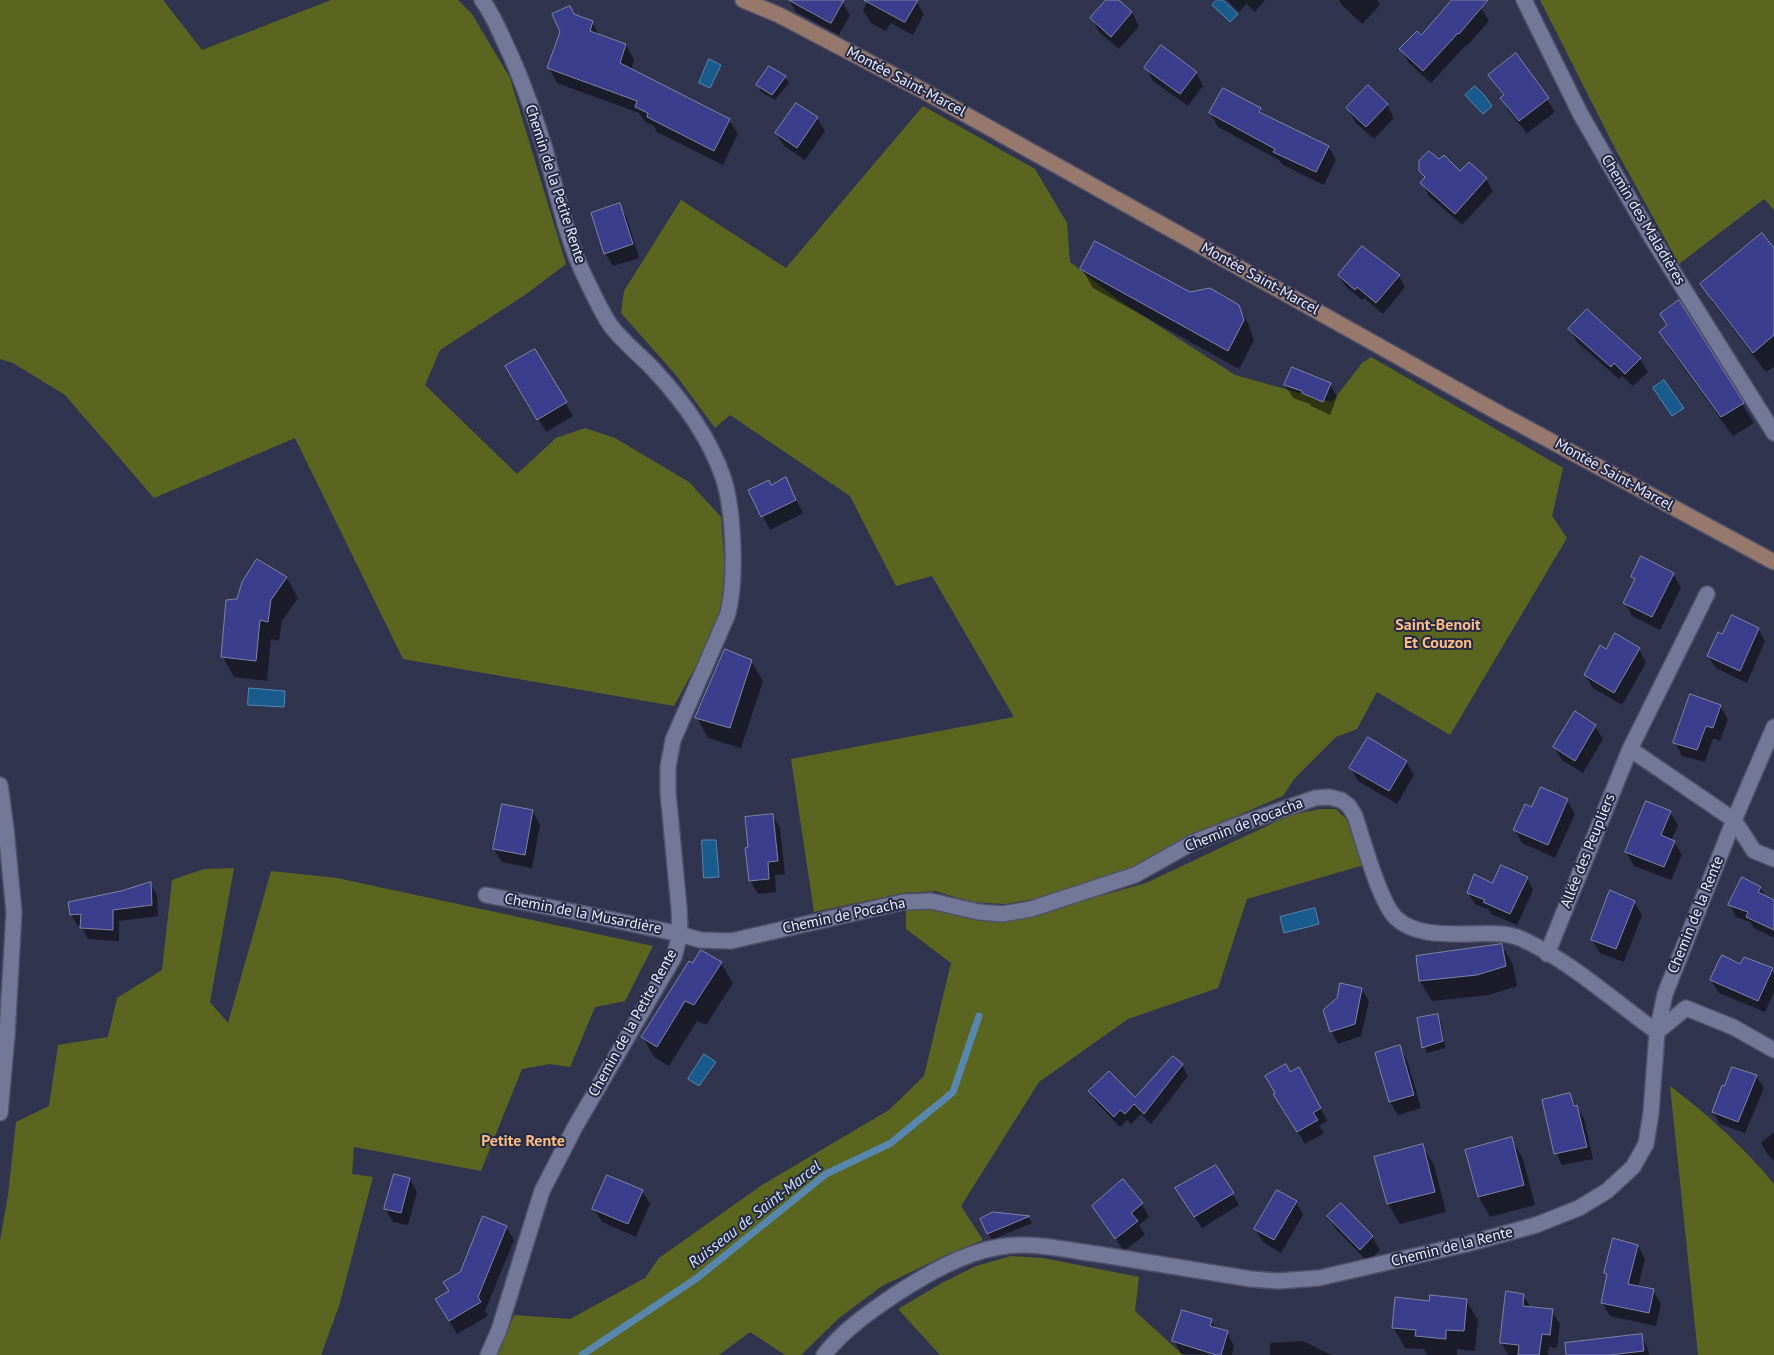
<!DOCTYPE html>
<html>
<head>
<meta charset="utf-8">
<style>
	body { margin:0 }
	canvas { display:block; background:#30344f }
</style>
</head>
<body>
<canvas width="1774" height="1355"></canvas>
<script>
const context = document.querySelector('canvas').getContext('2d');
context.lineJoin = 'round';
function fillPath(path, color) {
  context.fillStyle = color;
  context.fill(path, 'evenodd');
}
function strokePath(path, color, width, dash) {
  context.strokeStyle = color;
  context.lineWidth = width;
  context.lineCap = dash ? 'butt' : 'round';
  context.setLineDash(dash || []);
  context.stroke(path);
}
function label(font, color, halo, rows, align = 'center') {
  context.font = font + ' "PT Sans",sans-serif';
  context.lineWidth = 4;
  context.setLineDash([]);
  context.textBaseline = 'middle';
  context.strokeStyle = halo;
  context.fillStyle = color;
  for (const [text, x, y, turn = 0] of rows) {
    context.save();
    context.translate(x, y);
    context.rotate((+turn || 0) * Math.PI / 180);
    context.textAlign = isNaN(turn) ? turn : align;
    if (halo) context.strokeText(text, 0, 0);
    context.fillText(text, 0, 0);
    context.restore();
  }
}
fillPath(new Path2D(`
	M0 0H163L202 50 331 0H458L472 14 510 78 566 264 525 295 440 350 425 385 517 474 556 438 585 428 615 438 689 482 721 517 725 568 721 607 709 642 674 706 403 659 295 438 154 498 65 395 13 363 0 359Z
	M1540 0H1774V210L1764 199 1679 264 1617 152Z
	M923 106 1035 169 1067 223 1070 262 1117 299 1235 375 1332 402 1362 363 1371 357 1563 468 1552 516 1567 538 1450 735 1377 692 1357 729 1336 737 1294 779 1283 796 1188 837 1152 858 1112 877 1035 899 1005 904 970 902 936 891 903 893 814 912 791 759 1014 717 932 576 896 586 850 496 730 415 715 428 675 374 621 313 624 291 681 200 786 268Z
	M1320 809H1336L1347 820 1364 865 1247 899 1218 988 1128 1019 1039 1082 961 1206 983 1240 944 1256 882 1286 839 1318 801 1355H785L750 1332 719 1355H498L514 1315 570 1319 645 1278 659 1258 762 1185 889 1110 924 1076 951 963 906 929V910L936 909 965 917 994 920 1021 918 1146 883 1290 815Z
	M234 868 210 1002 228 1023 271 871 337 878 653 946 625 1001 595 1007 570 1067 550 1064 522 1069 481 1171 354 1147 352 1174 373 1177 339 1306 321 1355H0V1241L8 1195 16 1122 49 1106 58 1045 108 1037 117 998 162 970 172 880 204 869Z
	M1670 1086C1708 1115 1744 1147 1774 1184V1355H1698Z
	M1011 1256 1043 1258 1139 1277 1135 1311 1183 1355H940L898 1309 942 1283 976 1266Z`), '#5a6620');
const water = new Path2D(`
	M1217 0H1223L1238 14 1230 22 1212 5Z
	M709 59 721 65 710 88 699 83Z
	M1475 86 1485 96 1492 106 1483 114 1465 95Z
	M1664 380 1684 408 1672 416 1653 388Z
	M249 688 285 691 284 707 248 705Z
	M702 840H716L719 877 704 878Z
	M1315 908 1319 924 1284 933 1280 917Z
	M704 1054 716 1062 699 1086 688 1079Z`);
fillPath(water, '#195b8c');
strokePath(water, '#5786ae', 1);
fillPath(new Path2D(`
	M789 0H838L842 2 850 15 839 35 796 12Z
	M868 0H915L924 14 913 35 891 23 886 31 871 23 863 10Z
	M1107 0H1117L1132 12 1139 26 1119 49 1099 32 1092 18Z
	M1227 0H1265L1255 12 1247 4 1239 12Z
	M1339 0H1377L1380 5 1362 24 1342 5Z
	M1454 0H1472L1481 8 1489 21 1467 46 1466 45 1431 83 1409 63 1401 49 1421 37Z
	M574 16 592 22 600 36 626 45 634 60 631 70 729 120 738 134 723 165 657 132 654 126 645 122 639 113 557 83 549 68Z
	M1516 54 1555 112 1527 133 1509 112 1502 99 1504 97 1490 75Z
	M1146 68 1196 72 1203 86 1188 106 1153 81Z
	M785 77 789 83 775 100 761 92 758 85Z
	M796 104 817 118 825 131 805 160 784 146 776 133Z
	M1387 105 1394 118 1374 139 1355 122 1348 108Z
	M1260 109 1263 115 1328 146 1336 160 1324 185 1283 165 1279 160 1218 127 1210 113Z
	M1439 161 1460 172 1486 179 1493 191 1462 225 1429 196 1422 183 1425 179 1420 171Z
	M619 205 627 218 639 258 613 266 605 253Z
	M1774 250V367L1766 372 1712 302 1702 284Z
	M1082 269 1238 306 1249 325 1254 340 1239 369 1093 288Z
	M1339 276H1399L1405 287 1383 314 1364 298 1362 300 1346 287Z
	M1679 302 1754 423 1733 436 1671 351 1660 332 1668 326Z
	M1587 310 1640 359 1648 372 1633 386 1622 376 1619 379 1577 342 1570 329Z
	M535 350 573 416 546 432 507 367Z
	M1330 384 1337 397 1330 415 1311 406 1310 404 1293 398 1285 385Z
	M785 479 803 513 770 530 750 491 771 486Z
	M257 560 287 578 298 598 282 621 279 641 271 639 267 681 234 677 223 657 238 600Z
	M1673 574 1681 588 1660 630 1632 616 1625 603 1635 582 1632 577Z
	M1758 629 1765 641 1747 683 1716 668 1708 656 1722 635Z
	M1639 649 1646 663 1622 705 1593 688 1585 675 1606 651Z
	M751 661 763 681 741 748 708 738 697 718Z
	M1720 706 1728 719 1720 741 1713 738 1705 762 1682 756 1675 742Z
	M1595 726 1603 739 1583 773 1562 760 1554 747Z
	M1406 761 1414 775 1397 804 1358 781 1351 768Z
	M1567 800 1575 814 1555 858 1522 843 1515 830 1532 809Z
	M533 811 540 825 532 868 502 862 494 849Z
	M1670 812 1678 825 1671 841 1674 842 1682 855 1671 880 1634 866 1626 852Z
	M773 815 780 828 785 874 775 875 776 892 758 894 750 880V848Z
	M1527 878 1533 890 1517 925 1491 914 1489 910 1475 904 1468 893 1493 885Z
	M151 884 157 895 158 916 119 921V941L88 939 81 926H78L71 915 121 892Z
	M1760 888 1766 897 1774 902V938L1754 928 1750 922 1736 917 1730 905Z
	M1634 902 1642 915 1624 962 1600 953 1592 940Z
	M1502 945 1513 965 1517 986 1489 995 1432 1001 1420 981Z
	M721 963 733 983 706 1025 697 1021 669 1066 654 1057 643 1037Z
	M1741 965 1772 969 1774 974V992L1765 1012 1719 993 1711 980Z
	M1362 989 1369 1002 1361 1036 1338 1044 1331 1031Z
	M1437 1015 1441 1021 1445 1048 1427 1053 1424 1047Z
	M1399 1047 1407 1060 1421 1108 1398 1115 1390 1102 1376 1053Z
	M1182 1065 1188 1076 1151 1124 1141 1114 1131 1124 1127 1120 1120 1127 1096 1102 1089 1091 1135 1099Z
	M1290 1073 1306 1081 1327 1121 1319 1126 1324 1133 1305 1144 1282 1107Z
	M1756 1076 1764 1088 1745 1133 1720 1124 1713 1112Z
	M1570 1095 1584 1119 1593 1159 1562 1165 1556 1153Z
	M1774 1132V1161L1768 1155 1761 1143Z
	M1511 1139 1523 1159 1535 1205 1490 1217 1479 1197 1466 1150Z
	M1422 1145 1434 1165 1446 1212 1400 1224 1388 1204Z
	M410 1179 417 1192 408 1225 393 1222 385 1208Z
	M642 1191 650 1204 636 1237 602 1222 594 1209Z
	M1232 1193 1239 1205 1202 1228 1184 1201Z
	M1296 1202 1303 1215 1281 1253 1263 1242 1255 1229Z
	M1142 1204 1149 1217 1139 1225 1145 1235 1124 1251 1094 1206Z
	M1341 1205 1372 1237 1380 1250 1368 1262 1336 1229 1329 1216Z
	M993 1213 1029 1218 1032 1223 992 1240 988 1233Z
	M506 1227 514 1240 485 1311 488 1316 457 1334 437 1300 450 1292 461 1273Z
	M1638 1246 1645 1259 1638 1287 1653 1290 1661 1304 1656 1326 1610 1316 1602 1302 1608 1278 1605 1273Z
	M1523 1295 1531 1308 1552 1311 1560 1324 1557 1348 1549 1347 1548 1355H1508L1501 1342Z
	M1466 1300 1478 1320 1475 1351 1457 1349V1355H1427L1424 1349 1405 1348 1393 1327 1430 1302Z
	M1211 1321 1217 1329 1227 1332 1234 1346 1232 1355 1181 1354 1174 1341Z
	M1641 1335 1648 1349 1649 1355H1598Z
	M1303 1341 1331 1355H1270V1343Z`), '#0007');
strokePath(new Path2D(`
	M582 1355 697 1278 826 1174 891 1143 953 1092 979 1016`), '#5786ae', 7);
const building = new Path2D(`
	M789 0H844L831 23Z
	M864 0H918L905 22Z
	M1106 0H1119L1132 12 1111 37 1090 18Z
	M1452 0H1488L1459 34 1458 33 1423 71 1399 49 1417 31 1421 35Z
	M570 6 574 14 593 21 590 31 626 44 620 63 730 119 714 151 647 117 648 113 635 107 637 101 547 68 560 32 552 14Z
	M1161 45 1197 72 1180 94 1144 68Z
	M1516 53 1549 98 1519 121 1500 98 1504 95 1488 75Z
	M769 66 786 76 772 95 756 85Z
	M1368 85 1388 104 1366 127 1346 108Z
	M1223 88 1261 108 1259 112 1329 146 1316 172 1273 152 1275 149 1209 113Z
	M796 103 818 117 797 148 775 133Z
	M1429 151 1439 159 1444 155 1460 171 1469 162 1487 178 1455 214 1420 183 1425 177 1419 171V161Z
	M620 203 633 244 604 254 591 213Z
	M1762 233 1774 248V335L1753 353 1700 284Z
	M1095 241 1190 292 1210 288 1239 305 1244 320 1228 351 1080 269Z
	M1362 246 1400 275 1376 303 1357 287 1355 290 1338 275Z
	M1679 300 1744 403 1721 417 1659 332 1667 325 1660 314Z
	M1587 309 1641 358 1625 374 1614 363 1611 367 1568 329Z
	M535 349 567 402 537 420 505 366Z
	M1292 367 1331 383 1323 402 1302 393V391L1284 385Z
	M786 477 796 500 761 517 748 490 769 480 771 485Z
	M1641 556 1674 573 1652 617 1623 603 1635 579 1631 577Z
	M257 559 287 577 271 600 268 622 260 620 256 661 221 657 226 600 237 599 242 582Z
	M1732 615 1759 628 1740 671 1707 656 1718 632 1722 634Z
	M1615 633 1640 648 1614 693 1584 675 1600 645 1606 649Z
	M725 649 752 660 730 728 695 718Z
	M1690 694 1721 705 1713 728 1706 726 1697 750 1673 743Z
	M1575 711 1596 725 1575 761 1553 747Z
	M1368 737 1407 761 1389 791 1349 768Z
	M1541 787 1568 799 1548 845 1513 830 1525 804 1531 807Z
	M1646 801 1671 811 1661 835 1675 841 1664 867 1625 852Z
	M502 804 533 810 525 855 493 849Z
	M773 814 778 861 768 862 769 879 749 881 745 848 748 847 745 817Z
	M1501 865 1528 877 1510 914 1483 902 1485 900 1467 893 1474 874 1492 883Z
	M1742 877 1761 887 1758 892 1774 900V930L1746 917 1748 912 1728 905Z
	M151 882 152 905 113 910V930L80 928 81 914 70 915 68 902 121 891Z
	M1610 890 1635 901 1616 949 1591 940Z
	M1502 944 1506 966 1477 975 1419 981 1416 956Z
	M701 950 722 962 694 1005 685 1001 657 1047 641 1037 689 961 692 963Z
	M1722 955 1740 964 1744 957 1773 968 1758 1001 1710 980Z
	M1340 983 1362 988 1355 1024 1330 1032 1323 1010 1337 998Z
	M1438 1014 1443 1041 1422 1048 1417 1018Z
	M1400 1045 1414 1095 1389 1102 1375 1053Z
	M1173 1056 1183 1064 1144 1114 1134 1104 1125 1114 1120 1110 1114 1117 1088 1091 1109 1071 1135 1097Z
	M1286 1064 1290 1072 1299 1067 1321 1108 1313 1113 1318 1120 1297 1132 1273 1094 1275 1093 1265 1076Z
	M1732 1067 1757 1075 1738 1122 1712 1112 1722 1085 1724 1086Z
	M1570 1093 1574 1106 1577 1105 1587 1147 1554 1154 1542 1100Z
	M1512 1137 1524 1185 1478 1197 1465 1150Z
	M1423 1144 1435 1192 1387 1204 1374 1157Z
	M1216 1165 1234 1193 1194 1217 1175 1188Z
	M394 1174 410 1178 401 1213 384 1209Z
	M607 1175 643 1190 628 1224 592 1209Z
	M1123 1179 1143 1203 1131 1213 1138 1221 1115 1239 1092 1206Z
	M1277 1190 1297 1201 1274 1240 1254 1229Z
	M1341 1203 1373 1236 1360 1250 1327 1216Z
	M993 1212 1030 1216 987 1234 980 1219Z
	M483 1216 507 1226 478 1297 481 1302 449 1321 435 1299 449 1291 443 1282 460 1272Z
	M1613 1238 1638 1245 1628 1284 1654 1289 1649 1313 1601 1303 1607 1274 1604 1273Z
	M1506 1291 1524 1294 1523 1306 1553 1309 1550 1335 1542 1334 1539 1355H1518L1519 1345 1500 1343Z
	M1430 1295 1467 1299 1464 1331 1446 1330V1339L1415 1336 1416 1330 1392 1328 1395 1297 1429 1301Z
	M1182 1310 1212 1319 1210 1326 1228 1331 1221 1355H1216L1172 1341Z
	M1642 1334 1644 1351 1609 1355H1566L1565 1343Z`);
fillPath(building, '#3b3e8d');
strokePath(building, '#7e84a4', 1);
const minor = new Path2D(`
	M482 0C492 13 498 28 505 43 521 76 533 111 544 146 556 188 565 233 583 273 590 287 602 314 611 326 623 342 640 355 654 370 683 401 709 437 723 477 734 510 737 583 727 616L673 740 668 767V792L679 908 680 934 674 957 575 1127 542 1191 499 1330 488 1355
	M1524 0 1581 115 1653 240 1774 433
	M1630 749 1734 820 1754 851 1774 859
	M0 785 6 829 14 912 7 1035 0 1113
	M486 895 585 914 680 934 700 940 731 941 903 902 931 901 979 912 1002 914 1031 909 1135 875 1192 843 1238 825 1315 798 1329 797 1341 800 1349 806 1355 816C1363 840 1380 903 1396 918 1413 934 1440 934 1461 934 1480 934 1504 931 1522 939 1570 961 1614 1001 1657 1032L1686 1008 1733 1027 1774 1050
	M1547 954 1630 749 1707 594`);
const tertiary = new Path2D(`
	M824 1355C843 1330 871 1311 896 1294 927 1274 963 1253 999 1247 1031 1241 1065 1250 1097 1254 1148 1262 1200 1271 1251 1279L1278 1281 1319 1278 1467 1244 1536 1225 1579 1208 1607 1191 1633 1167 1646 1144 1651 1113 1657 1032 1665 994 1734 820 1774 727`);
const secondary = new Path2D(`
	M743 0 779 15 920 89 1488 407 1774 562`);
strokePath(minor, '#4e5169', 18);
strokePath(tertiary, '#4e5169', 18);
strokePath(secondary, '#4e5169', 18);
strokePath(minor, '#737898', 15);
strokePath(tertiary, '#737898', 15);
strokePath(secondary, '#97786c', 15);
label('15px', '#e9ecfe', '#262a44', [
	["Montée Saint-Marcel",906,82,28],
	["Chemin de la Petite Rente",555,184,72],
	["Chemin des Maladières",1643,220,59],
	["Montée Saint-Marcel",1260,279,29],
	["Montée Saint-Marcel",1614,475,29],
	["Chemin de Pocacha",1244,825,-21],
	["Allée des Peupliers",1588,851,-68],
	["Chemin de la Musardière",583,914,11],
	["Chemin de la Rente",1696,915,-68],
	["Chemin de Pocacha",844,916,-12],
	["Chemin de la Petite Rente",633,1023,-61],
	["Chemin de la Rente",1452,1247,-14]
]);
label('bold 16px', '#f8bc84', '#262a44', [
	["Saint-Benoit",1438,625],
	["Et Couzon",1438,643],
	["Petite Rente",523,1141]
]);
label('italic 16px', '#d1e4f6', '#262a44', [
	["Ruisseau de Saint-Marcel",755,1215,-38]
]);
</script>
</body>
</html>
